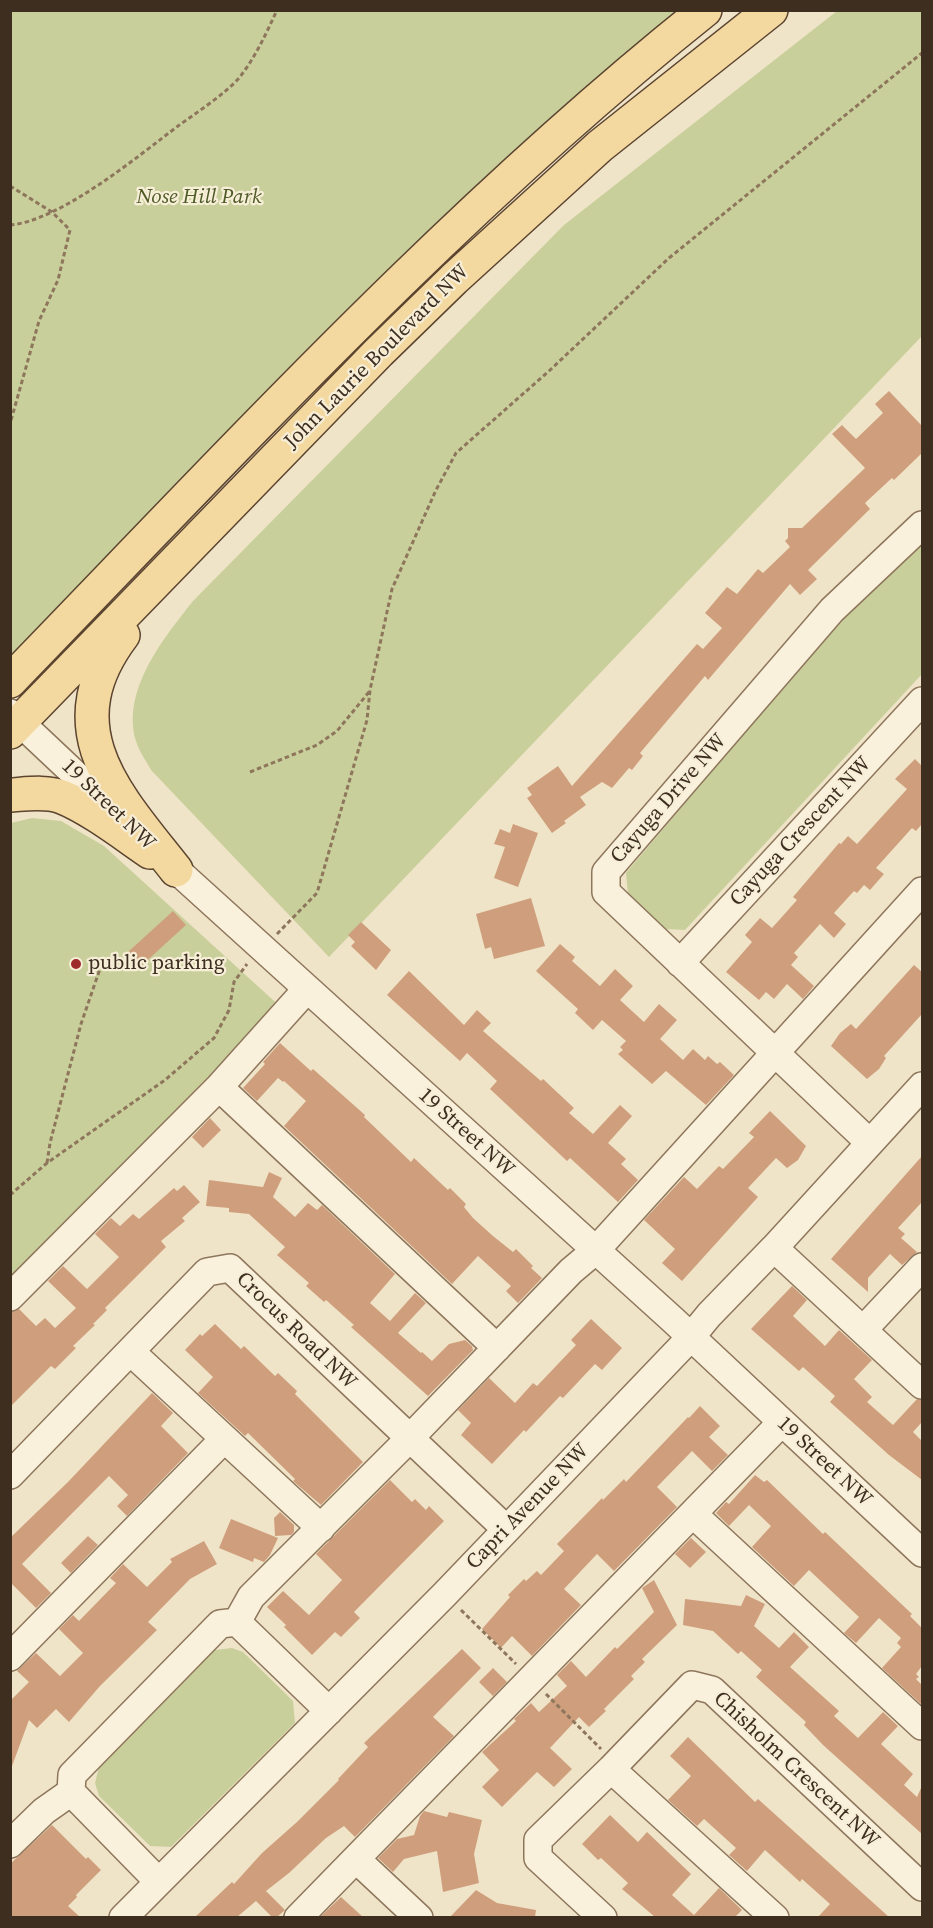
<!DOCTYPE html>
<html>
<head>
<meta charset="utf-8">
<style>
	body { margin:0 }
	#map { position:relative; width:933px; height:1928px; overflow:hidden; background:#f0e4c8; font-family:"Source Serif 4",serif }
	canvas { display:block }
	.frame { position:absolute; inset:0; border:12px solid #3d2e20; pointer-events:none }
</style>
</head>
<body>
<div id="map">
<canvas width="933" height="1928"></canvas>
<div class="frame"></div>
</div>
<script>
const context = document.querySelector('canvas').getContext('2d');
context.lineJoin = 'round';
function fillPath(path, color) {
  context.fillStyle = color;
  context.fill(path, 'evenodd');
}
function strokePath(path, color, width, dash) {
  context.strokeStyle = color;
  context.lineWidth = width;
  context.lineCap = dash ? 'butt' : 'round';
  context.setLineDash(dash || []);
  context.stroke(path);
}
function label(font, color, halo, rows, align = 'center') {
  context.font = font + ' "Source Serif 4",serif';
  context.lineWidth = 4.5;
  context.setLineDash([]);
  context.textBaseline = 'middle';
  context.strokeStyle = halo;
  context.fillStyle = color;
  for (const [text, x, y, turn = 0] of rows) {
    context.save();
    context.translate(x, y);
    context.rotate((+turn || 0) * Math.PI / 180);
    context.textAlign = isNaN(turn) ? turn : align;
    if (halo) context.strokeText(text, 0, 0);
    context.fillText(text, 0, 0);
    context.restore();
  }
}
fillPath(new Path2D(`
	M11 11H687L457 205 216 449 11 665Z
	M837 11H922V336L329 957 151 770C146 761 139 751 136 741 121 690 164 638 193 601L564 225Z
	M922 543V674L685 930 666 929 628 894 626 873 838 621Z
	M32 818 61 821 104 846 284 1010 11 1289V823Z
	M232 1648 243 1652 293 1701 295 1723 171 1847 150 1846 99 1796 95 1783 99 1767 215 1650Z`), '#c9cf9b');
fillPath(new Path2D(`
	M889 391 922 426V453L894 480 892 478 865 503 870 509 808 570 817 579 800 595 790 584 708 680 705 676 640 753 643 756 632 770 629 768 612 788 602 782 580 797 586 805 564 821 566 823 552 833 527 798 532 795 527 788 558 766 572 786 697 644 703 649 722 628 705 613 727 587 737 594 758 569 763 573 790 547 785 541 788 538V528H802L865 468 832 434 842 425 856 439 883 413 875 404Z
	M915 759 922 766V824L916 831 912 828 876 868 884 874 870 890 864 885 857 893 854 891 834 913 846 924 834 938 820 924 794 953 798 957 791 965 814 986 803 999 787 984 774 999 766 992 759 1000 726 972 752 942 745 935 760 918 772 928 797 900 793 897 839 843 841 844 848 836 857 844 907 789 895 779Z
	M513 824 538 833 518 887 494 878 505 847 494 844 500 829 510 833Z
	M531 898 545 946 494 959 491 947 485 949 476 914Z
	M173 911 186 925 141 966 128 952Z
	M361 922 391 950 376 970 351 946 355 942 348 935Z
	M560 944 575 957 572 961 600 986 615 969 633 986 620 1000 644 1022 659 1004 677 1020 660 1039 683 1060 693 1049 705 1060 708 1056 717 1064 720 1062 734 1075 706 1105 666 1071 652 1084 618 1054 623 1050 620 1047 626 1041 602 1020 593 1030 575 1013 578 1009 536 971Z
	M914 965 922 972V1014L884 1056 886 1058 879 1069 867 1079 831 1046 840 1033 851 1024 856 1029Z
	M409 971 464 1025 477 1010 491 1023 483 1031 541 1081 543 1079 574 1108 569 1113 593 1134 620 1105 632 1116 608 1143 626 1159 621 1164 638 1180 618 1202 570 1158 567 1161 490 1089 497 1081 467 1053 460 1061 387 995Z
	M280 1043 311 1071 313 1069 347 1099 365 1115 364 1117 411 1162 414 1158 448 1190 450 1188 466 1204 464 1207 473 1218 493 1236 513 1252 516 1249 533 1266 531 1268 542 1278 518 1303 506 1291 511 1286 478 1256 452 1284 284 1126 306 1101 284 1081 283 1082 278 1078 257 1101 243 1088 265 1064 263 1062Z
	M770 1111 806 1146 798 1160 787 1168 776 1158 748 1188 758 1197 682 1281 662 1263 675 1249 644 1220 684 1177 697 1189 719 1166 723 1169 754 1137 749 1133Z
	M210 1118 221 1130 203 1148 192 1137Z
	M922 1156V1202L898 1228 905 1234 901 1238 917 1252 902 1265 890 1254 868 1278V1292L831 1259Z
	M269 1172 282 1178 273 1197 295 1217 308 1203 317 1210 322 1205 395 1274 370 1303 390 1321 415 1293 426 1303 398 1333 421 1353 422 1352 432 1361 449 1344 465 1340 472 1346 473 1350 428 1396 351 1327 354 1325 326 1300 324 1302 306 1286 309 1283 277 1255 285 1247 249 1214 229 1212V1208L206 1206 209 1180 263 1187Z
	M184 1185 200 1202 182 1218 185 1221 161 1241 166 1247 105 1308 107 1310 93 1324 95 1325 73 1346 76 1348 55 1369 51 1366 10 1407V1312L19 1309 36 1326 45 1318 55 1328 76 1308 48 1281 63 1266 87 1289 119 1257 95 1234 111 1218 120 1226 133 1214 139 1219 174 1188 177 1191Z
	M792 1286 807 1300 793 1316 825 1346 839 1330 872 1360 854 1379 872 1397 867 1402 893 1425 917 1399 922 1400V1422L913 1432 922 1441V1480L889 1455 830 1402 835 1396 803 1367 799 1371 751 1329Z
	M591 1319 622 1348 602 1370 595 1364 563 1398 560 1396 526 1432 524 1430 492 1464 461 1435 471 1423 458 1410 489 1378 515 1403 533 1383 537 1386 576 1345 571 1340Z
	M215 1324 241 1349 244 1346 275 1376 278 1373 297 1391 295 1394 363 1462 321 1505 293 1481 295 1479 248 1433 245 1436 198 1393 213 1377 185 1350 200 1334 202 1336Z
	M152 1393 173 1413 161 1426 188 1453 127 1516 117 1506 128 1495 109 1476 22 1564 51 1593 36 1608 10 1582V1538L68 1482Z
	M700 1406 720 1426 709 1437 728 1455 712 1471 692 1451 657 1487 677 1507 614 1571 597 1554 564 1589 581 1605 532 1656 512 1636 501 1648 482 1629 510 1597 508 1595 524 1579 526 1581 537 1571 541 1575 564 1551 557 1544 602 1498 603 1500 624 1479 626 1482 688 1417 689 1418Z
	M755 1475 764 1482 767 1480 823 1534 825 1532 912 1614 910 1616 922 1628V1666L916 1674 919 1677 916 1679 922 1685V1705L882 1668 901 1647 897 1643 901 1638 879 1618 856 1643 844 1633 859 1617 809 1570 794 1586 752 1547 771 1526 749 1505 729 1526 716 1513 726 1502 729 1504Z
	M390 1480 412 1502 415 1499 426 1510 429 1506 444 1521 354 1612 360 1618 341 1637 335 1632 312 1655 284 1627 286 1625 267 1607 283 1591 309 1615 342 1580 316 1554Z
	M280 1512 294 1525V1532L291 1535 275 1536 274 1518Z
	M231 1519 278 1538 270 1555 264 1562 254 1558 253 1562 219 1548Z
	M88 1536 98 1545 71 1573 61 1563Z
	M691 1538 706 1552 690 1568 675 1554Z
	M204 1541 217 1564 190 1579 148 1622 157 1630 100 1686 69 1722 56 1709 37 1728 29 1720 12 1766H11V1700L29 1682 17 1671 36 1653 60 1676 83 1653 59 1629 73 1615 79 1621 116 1583 110 1578 123 1564 147 1587 172 1562 170 1559Z
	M654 1580 677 1625 642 1659 645 1662 631 1676 634 1679 604 1709 606 1711 589 1727 579 1717 550 1748 572 1769 554 1787 537 1772 502 1807 482 1787 499 1770 482 1752 516 1721 514 1719 531 1703 539 1712 567 1686 557 1675 571 1661 586 1677 615 1647 617 1649 654 1612 642 1588Z
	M746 1595 765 1604 754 1626 779 1648 794 1632 809 1647 790 1667 839 1711 834 1716 858 1738 883 1712 898 1726 881 1744 913 1774 904 1785 917 1797 922 1786V1834L823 1745 804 1725 806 1722 756 1677 762 1670 741 1651 738 1654 713 1631 683 1625 685 1599 741 1606Z
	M462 1649 481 1668 433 1717 454 1736 355 1837 344 1826 326 1838 289 1873 266 1891 285 1910 277 1917H272L256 1901 237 1917H195L232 1882 234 1884 262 1853 297 1822 339 1780 338 1779 368 1747 364 1743Z
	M493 1668 507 1682 493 1696 479 1682Z
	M688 1737 755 1802 758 1799 889 1917H818L830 1904 802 1879 800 1882 765 1850 747 1871 729 1855 736 1848 704 1819 697 1826 668 1800 691 1776 670 1756Z
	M424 1811 447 1817 449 1812 482 1820 474 1854 479 1883 443 1892 437 1851 404 1859 393 1872 378 1858 397 1839 414 1835 420 1816Z
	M610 1815 638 1842 647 1832 691 1874 672 1895 694 1915 719 1888 742 1910 735 1917H655L622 1889 628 1883 601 1858 598 1860 582 1844Z
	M52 1825 86 1859 88 1857 101 1870 76 1895 77 1897 68 1906 80 1917H10V1864Z
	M476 1890 497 1903 536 1910 535 1917H450Z
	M341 1897 363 1917H320Z`), '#cf9f7d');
const minor = new Path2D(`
	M10 713 130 826
	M162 857 673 1320 922 1553
	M680 963 922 701
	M219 1087 497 1348
	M870 1143 606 892V872L832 610 922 525
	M774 1248 922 1385
	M10 1297 219 1087 307 989
	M863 1330 922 1267
	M131 1352 321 1528
	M10 1475 207 1272 230 1268 506 1529
	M693 1514 922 1726
	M237 1622 251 1597 409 1439 571 1271 596 1250 922 891
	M10 1657 224 1439
	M611 1769 775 1918
	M10 1844 44 1811 71 1792
	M356 1859 419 1918
	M158 1881 71 1792 72 1775 220 1624 237 1622 329 1711
	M123 1918 445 1594 691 1337 709 1315 774 1248 922 1086
	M298 1918 782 1422
	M603 1918 538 1858V1840L611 1769 692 1685 712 1690 922 1887`);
const major = new Path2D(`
	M123 635C52 729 117 795 176 870
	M10 681C234 450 453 211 705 10
	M10 732 379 352 454 279 600 146 771 10
	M10 795C27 794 47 791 62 797 90 808 125 835 150 852`);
strokePath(minor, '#8d765c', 30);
strokePath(major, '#5b4430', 36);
strokePath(new Path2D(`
	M10 186 52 212 70 230 58 280 39 321 10 424
	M10 225C60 221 137 157 178 126 196 113 225 94 239 78 255 58 266 34 277 10
	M250 772 317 745 337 731 369 692
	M277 934 317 893 367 720 370 690 392 589 436 490 456 453 549 371 669 258 922 53
	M47 1163 50 1143 81 1024 102 963
	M10 1195 47 1163 165 1080 214 1038 229 1010 234 982 247 964
	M461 1610 516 1664
	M546 1694 601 1749`), '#8d765c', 3, [4.5, 3]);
strokePath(minor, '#faf1dc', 27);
strokePath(major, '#f3d9a0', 33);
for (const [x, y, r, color] of [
	[76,964,6,"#9e2a2b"]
]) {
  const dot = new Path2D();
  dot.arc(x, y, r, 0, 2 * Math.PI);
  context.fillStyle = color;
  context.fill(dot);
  strokePath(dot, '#f7eed8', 2);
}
label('italic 21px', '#4d5a26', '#f7eed8', [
	["Nose Hill Park",199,198]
]);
label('21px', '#3d2e20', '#f7eed8', [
	["John Laurie Boulevard NW",377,357,-45],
	["Cayuga Drive NW",669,799,-49],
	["19 Street NW",108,805,44],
	["Cayuga Crescent NW",801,832,-47],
	["19 Street NW",466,1133,42],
	["Crocus Road NW",296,1331,44],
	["19 Street NW",824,1462,43],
	["Capri Avenue NW",528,1507,-46],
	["Chisholm Crescent NW",796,1770,43]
]);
label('21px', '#3d2e20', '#f7eed8', [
	["public parking",88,964]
], 'left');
</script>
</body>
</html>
